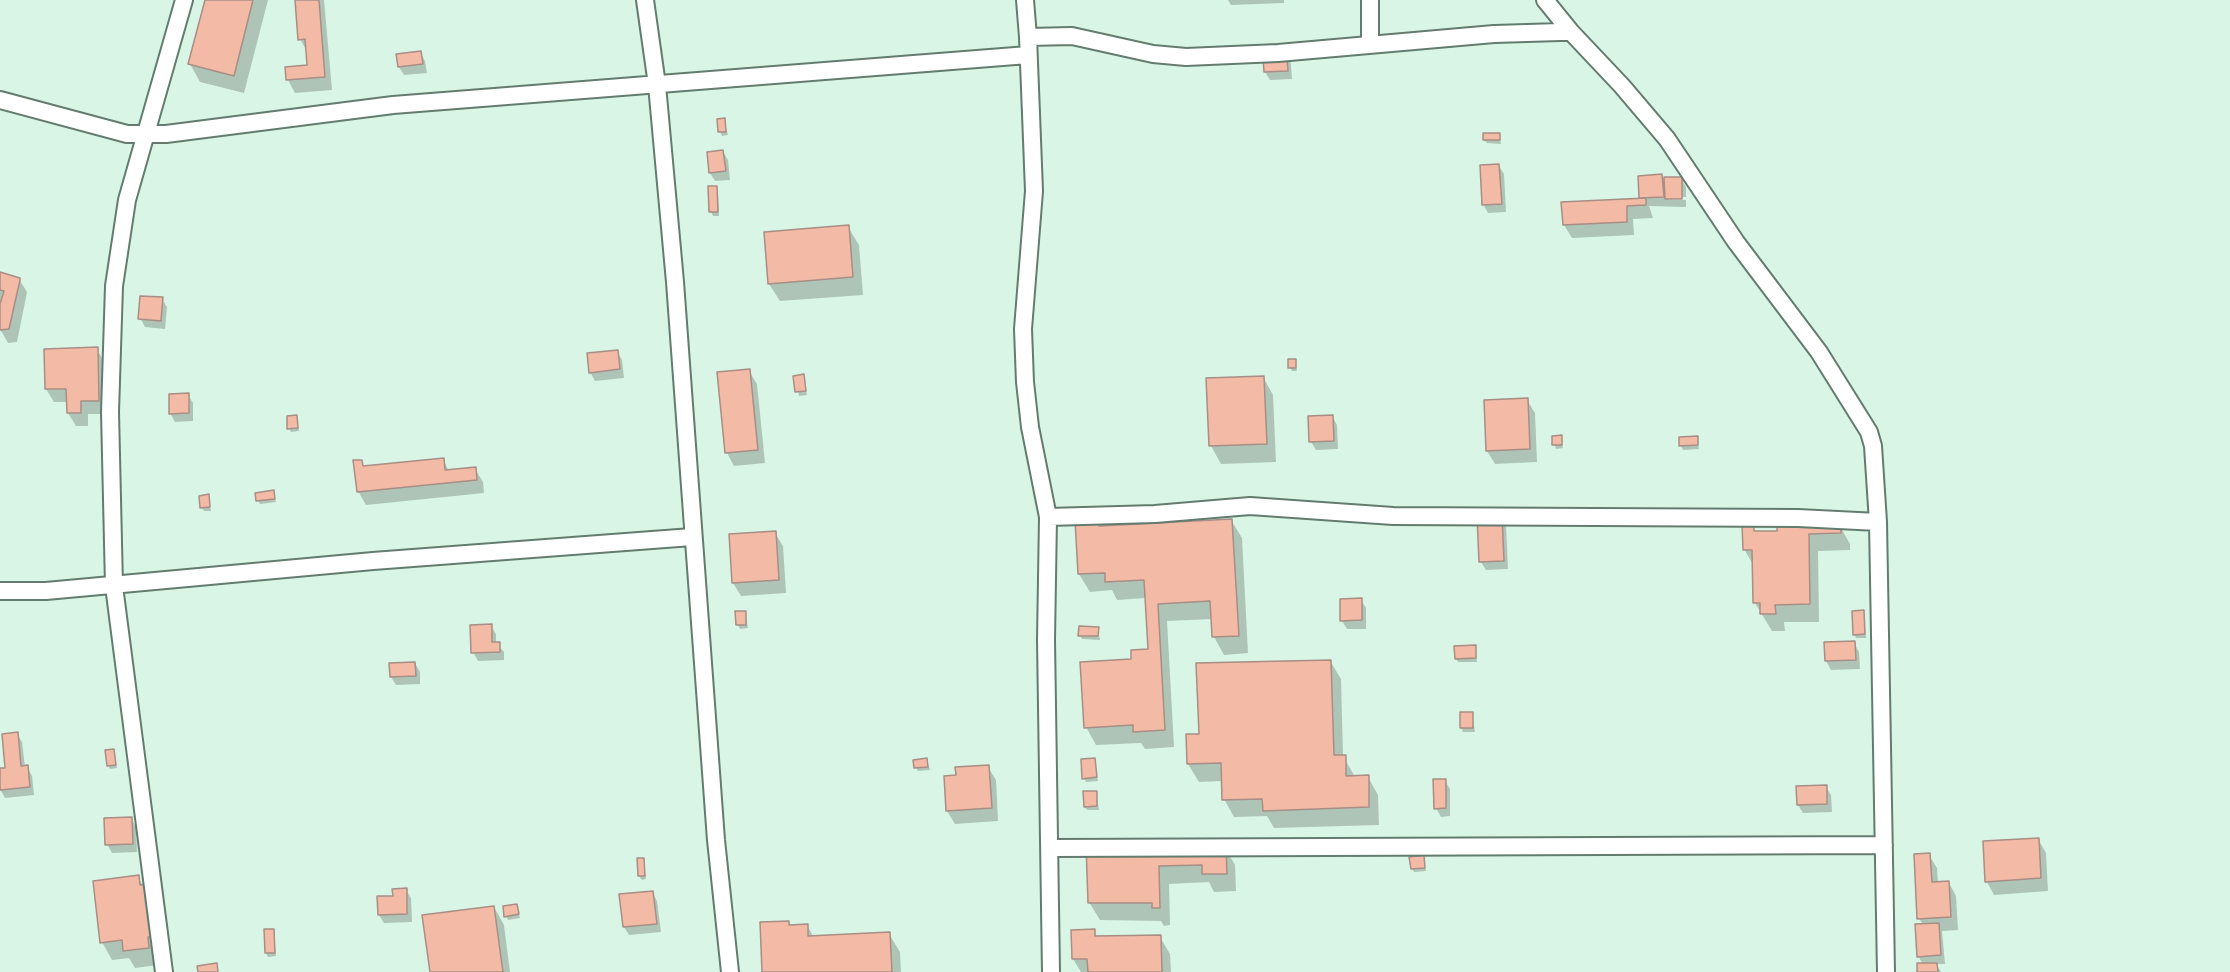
<!DOCTYPE html>
<html>
<head>
<meta charset="utf-8">
<style>
	body { margin:0 }
	canvas { display:block; background:#d9f5e5 }
</style>
</head>
<body>
<canvas width="2230" height="972"></canvas>
<script>
const context = document.querySelector('canvas').getContext('2d');
context.lineJoin = 'round';
function fillPath(path, color) {
  context.fillStyle = color;
  context.fill(path, 'evenodd');
}
function strokePath(path, color, width, dash) {
  context.strokeStyle = color;
  context.lineWidth = width;
  context.lineCap = dash ? 'butt' : 'round';
  context.setLineDash(dash || []);
  context.stroke(path);
}
fillPath(new Path2D(`
	M206 0H268L244 93 200 82 190 64Z
	M296 0H324L332 90 295 93 288 80 287 69 309 67 308 53 300 39Z
	M1228 0H1284V3L1231 5Z
	M420 52 425 61 427 73 404 75 399 67Z
	M1290 54 1292 79 1270 80 1265 72Z
	M724 120 728 135 722 136 720 132Z
	M1499 134 1501 144 1487 143 1484 140Z
	M723 152 728 160 730 180 715 181 710 173Z
	M1499 166 1504 174 1506 212 1488 213 1483 204Z
	M1662 176 1665 182 1681 178 1686 187V197H1668V200H1686V207L1649 206 1653 218 1633 219 1634 235 1572 238 1564 225 1641 199 1640 177Z
	M710 187H716L718 191 719 216H713L711 212Z
	M848 227 859 245 863 295 780 301 769 284Z
	M0 274 19 279 27 292 17 342 8 343 0 329 3 302 0 301Z
	M162 299 167 307 165 329 145 327 140 318Z
	M97 349 104 362 106 414H88V426H76L68 413V402H54L46 389Z
	M617 351 622 360 624 378 595 381 590 372Z
	M1295 360 1297 371H1292L1290 367Z
	M749 371 757 384 765 463 734 466 727 453Z
	M803 376 807 395 799 396 795 377Z
	M1263 377 1273 395 1276 462 1221 464 1211 446 1208 380Z
	M188 395 193 403V421L175 422 170 413Z
	M1527 400 1535 413 1537 462 1495 464 1487 451Z
	M1332 416 1337 425 1338 449 1316 450 1311 442Z
	M297 417 299 431 291 432 289 428Z
	M1553 437H1561L1563 448 1556 449Z
	M1697 438 1699 449 1683 450 1681 446Z
	M443 460 449 471 475 469 483 482 484 493 366 505 358 491 361 461 365 468Z
	M273 492 276 502 260 504 258 501Z
	M208 496 211 511H204L201 507Z
	M1501 517 1506 525 1508 569 1486 570 1481 562Z
	M1098 520 1102 528 1231 520 1242 538 1248 653 1224 655 1214 637 1213 619 1167 621 1174 747 1145 749 1141 743 1096 745 1086 727 1133 661 1150 651 1146 598 1117 600 1112 590 1090 592 1079 574Z
	M1840 526 1850 544V550L1818 551 1819 622H1784L1785 631H1772L1755 603 1754 566 1744 549 1753 527 1756 533Z
	M775 533 783 546 786 593 741 596 733 583Z
	M1361 600 1366 608V629H1347L1342 621Z
	M745 612 748 628 740 629 738 625Z
	M1863 612 1866 638H1856L1854 634Z
	M491 626 496 634V643L504 652V660L478 661 473 652Z
	M1098 629 1100 640 1082 639 1080 635Z
	M1854 643 1859 652 1860 669 1831 670 1826 661V644Z
	M1475 646 1477 662H1458L1456 659Z
	M1330 661 1341 679 1343 756 1355 777H1368L1378 795 1379 825 1274 828 1267 816 1234 817 1224 799 1223 781 1199 782 1188 764 1187 736 1200 735Z
	M415 663 420 672V684L396 685 391 677Z
	M1472 714 1475 732H1463L1461 728Z
	M17 734 22 742 25 767H27L32 776 34 795 5 798 0 789V770L7 769Z
	M114 750 117 768 110 769 108 765Z
	M1094 759 1098 781 1086 782 1084 778Z
	M927 760 930 770 918 771 916 768Z
	M988 767 996 780 998 821 955 824 947 811Z
	M1445 781 1450 789V816L1441 817 1436 808Z
	M1826 787 1831 795 1832 812 1803 813 1798 805Z
	M1096 793 1099 810H1087L1085 807Z
	M131 819 136 827 137 852 112 853 107 844Z
	M2038 839 2046 853 2048 891 1994 895 1987 882Z
	M1088 847 1225 848 1235 865 1236 891 1214 892 1209 882 1169 884 1170 925 1164 926 1161 921 1100 920 1089 902Z
	M1929 855 1937 868 1938 884 1949 883 1956 896 1958 930 1942 931 1945 964H1936L1941 972H1919L1923 964 1918 956 1923 925 1919 918Z
	M1423 857 1426 871 1414 872 1412 868Z
	M643 859 646 879 642 880 639 876Z
	M138 877 143 886 154 885 164 902 171 953 157 955 158 965 135 968 129 958 112 960 102 942Z
	M406 890 411 898 412 922 384 923 379 915 394 897Z
	M652 892 657 901 661 932 629 935 624 927Z
	M517 906 520 918 508 920 506 916Z
	M494 907 504 925 510 972H431Z
	M789 922 791 926 807 925 814 938 889 934 900 952 901 972H764Z
	M273 930 276 956 268 957 266 953Z
	M1094 931 1098 938 1160 937 1170 954 1171 972H1081L1073 959Z`), '#0003');
const building = new Path2D(`
	M205 0H253L234 76 188 64Z
	M295 0H319L325 77 286 80 285 67 307 65 305 39 298 40Z
	M1286 44 1288 71 1264 72 1262 45Z
	M421 51 423 64 398 67 396 54Z
	M725 118 726 132H718L717 119Z
	M1483 133H1500V140H1483Z
	M723 150 726 171 709 173 707 152Z
	M1499 164 1502 204 1482 205 1480 165Z
	M1662 174 1664 197 1639 198 1638 176Z
	M1664 177H1682V199H1665Z
	M708 186H717L718 212H709Z
	M1646 198V205L1627 206V222L1563 225 1561 202Z
	M849 225 853 277 768 284 764 232Z
	M0 272 20 278V280L9 329 0 330V304L4 291 0 290Z
	M140 296 163 297 161 321 138 319Z
	M98 347 99 401H81V413H67L66 389H45L44 349Z
	M618 350 620 369 589 373 587 353Z
	M1288 359H1296V368H1288Z
	M750 369 758 450 725 453 717 372Z
	M804 374 806 391 795 392 793 376Z
	M1264 376 1267 444 1209 446 1206 378Z
	M189 393V413L169 414V394Z
	M1528 398 1530 449 1486 451 1484 400Z
	M297 415 298 428 287 429V416Z
	M1333 415 1334 441 1309 442 1308 416Z
	M1562 435V445H1552V436Z
	M1698 436V445L1679 446V437Z
	M444 458 445 470 476 467 477 480 357 492 353 460H362L363 466Z
	M274 490 275 499 256 501 255 493Z
	M209 494 210 507 200 508 199 496Z
	M1502 515 1504 561 1479 562 1477 516Z
	M1099 519V526L1232 519 1239 636 1212 637 1210 601 1158 604 1165 730 1133 732V725L1084 728 1080 662 1131 659V650L1148 649 1144 580 1105 582V573L1078 574 1075 520Z
	M1841 524V533L1809 534 1810 604 1775 605 1776 614H1760V603H1753L1752 550H1743L1742 525H1754V531H1777V526Z
	M776 531 779 580 732 583 729 534Z
	M1362 598V620L1340 621V599Z
	M1864 610 1865 634 1853 635 1852 611Z
	M735 611H746V625H736Z
	M492 624V642H500V652L471 653 470 625Z
	M1079 626 1099 627 1098 636H1078Z
	M1855 641 1856 660 1825 661 1824 642Z
	M1476 645V658L1455 659 1454 646Z
	M1331 660 1334 755H1346V776L1369 775V807L1263 811 1262 799 1222 800 1221 763 1187 764 1186 734H1199L1196 663Z
	M415 662 416 676 390 677 389 663Z
	M1460 712H1473V728H1460Z
	M18 732 21 766 28 765 30 787 0 790V768H5L2 734Z
	M114 749 116 765 107 766 105 750Z
	M927 758 928 767 914 768 913 760Z
	M1095 758 1097 777 1082 779 1081 759Z
	M989 765 992 808 946 811 944 776 956 775 955 767Z
	M1433 779H1446V808L1434 809Z
	M1827 785V804L1797 805 1796 786Z
	M1083 791H1097V806L1084 807Z
	M132 817 133 844 105 845 104 818Z
	M2039 838 2041 878 1985 882 1983 841Z
	M1086 845 1226 846 1227 874H1202V865L1159 866 1160 908H1152V903H1088Z
	M1930 853 1932 882 1949 881 1951 917 1917 919 1914 854Z
	M1424 855 1425 868 1411 869 1409 857Z
	M637 858H644L645 876H638Z
	M139 875 140 885 155 883 161 936 148 937 149 948 123 951 122 940 100 943 93 881Z
	M407 888V914L378 915 377 896H393L392 889Z
	M653 891 657 924 623 927 619 894Z
	M517 904 519 914 504 917 503 906Z
	M494 906 503 972H430L422 915Z
	M789 921V925L808 924V936L890 932 892 972H762L760 922Z
	M1939 923 1941 955 1917 957 1915 924Z
	M264 929H274L275 953H265Z
	M1095 929V936L1161 935 1162 972H1088L1087 959H1072L1071 930Z
	M217 963 218 972H198L197 966Z
	M1917 963H1937L1938 972H1917Z`);
fillPath(building, '#f3baa6');
strokePath(building, '#a88e85', 1.5);
const minor = new Path2D(`
	M645 0 657 85 675 282 716 840 730 972
	M1025 0 1028 37
	M1545 0 1571 32
	M1370 45V0
	M0 100 127 134H166L393 105 1028 55
	M1048 517 1030 427 1025 382 1023 329 1034 191 1028 37 1072 36 1153 54 1186 57 1278 53 1494 34 1560 32H1571L1622 86 1667 139 1736 242 1819 352 1869 432 1873 446 1878 522
	M0 591H46L373 561 692 537
	M1051 848 1884 845
	M164 972 114 586 110 412 114 286 127 200 184 0
	M1051 972 1046 640 1048 517 1155 514 1250 506 1393 516 1798 518 1878 522 1886 972`);
strokePath(minor, '#637c6f', 20);
strokePath(minor, '#fff', 16);
</script>
</body>
</html>
